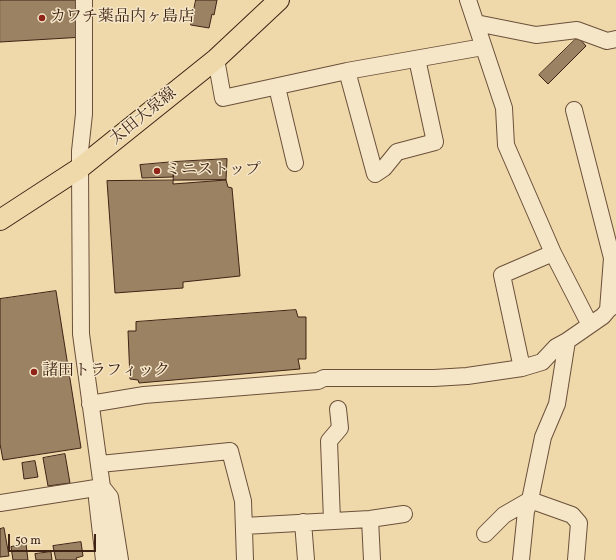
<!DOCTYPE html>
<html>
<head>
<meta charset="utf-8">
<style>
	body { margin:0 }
	#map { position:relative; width:616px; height:560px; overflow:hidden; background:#efd9ab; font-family:Vollkorn,serif }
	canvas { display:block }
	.scale { position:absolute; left:8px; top:534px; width:88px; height:18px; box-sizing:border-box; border:2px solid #3f2315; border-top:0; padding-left:5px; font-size:12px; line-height:14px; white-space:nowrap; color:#3f2315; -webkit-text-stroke:3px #f5e6c8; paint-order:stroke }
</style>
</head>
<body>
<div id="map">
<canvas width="616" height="560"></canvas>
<div class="scale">50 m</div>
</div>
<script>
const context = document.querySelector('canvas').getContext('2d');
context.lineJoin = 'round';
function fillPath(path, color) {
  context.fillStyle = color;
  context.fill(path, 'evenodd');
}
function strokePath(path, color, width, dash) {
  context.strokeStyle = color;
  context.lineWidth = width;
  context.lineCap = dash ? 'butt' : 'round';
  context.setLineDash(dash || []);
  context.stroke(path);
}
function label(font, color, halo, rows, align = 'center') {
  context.font = font + ' Vollkorn,"Noto Serif JP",serif';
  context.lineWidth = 3;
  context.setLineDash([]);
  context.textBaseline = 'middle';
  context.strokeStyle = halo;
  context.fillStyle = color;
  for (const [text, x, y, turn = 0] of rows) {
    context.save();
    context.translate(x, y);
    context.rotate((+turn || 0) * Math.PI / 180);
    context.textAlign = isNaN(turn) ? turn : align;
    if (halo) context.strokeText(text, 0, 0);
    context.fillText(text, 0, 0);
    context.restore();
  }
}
const building = new Path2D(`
	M0 0H84V37L0 42Z
	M196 0H217L214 15 212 14 209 28 191 25Z
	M578 37 586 46 548 84 539 75Z
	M227 159 226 180 173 184 174 162Z
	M174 162 173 177 142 178 140 165Z
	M226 180 228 187 232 188 240 276 183 282V288L115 293 107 181Z
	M56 291 81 448 3 460 0 444V299Z
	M296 310 298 317H306V359H298L300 369 139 383 138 380 130 379 128 331H136V322Z
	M65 454 70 483 48 486 43 458Z
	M35 461 38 477 24 479 22 463Z
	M4 528 9 556 0 557V529Z
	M81 542 83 556 76 558 77 560H56L53 546Z
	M26 544 28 560H13L11 547Z
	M51 552 52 560H36L35 554Z`);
fillPath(building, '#9b8263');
strokePath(building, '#3f2315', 1);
const minor = new Path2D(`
	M84 0V114L80 151V168L81 334 102 487 110 497 120 560
	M468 0 504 108 506 145 553 253 590 325
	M476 23 536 35 577 30 607 41 616 39
	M216 59 223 98 347 71 483 47
	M347 71 375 174 384 168 397 152 435 142 417 59
	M277 87 295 163
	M574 110 612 258 608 310
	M522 368 502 275 553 253
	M90 404 144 395 318 381 324 378H434L467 376 522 368 542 362 556 347 567 341
	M100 464 230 451 243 501 245 560
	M102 487 97 499 104 560
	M0 503 102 487
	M370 519 372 560
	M332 521 329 441 340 428 338 409
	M303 522 306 560
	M244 526 370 519 404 514
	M485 534 504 515 530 500
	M521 560 526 511 530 500
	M576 560 579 523 572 515 530 500 543 437 557 404 567 341 603 316 608 310 616 303`);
const major = new Path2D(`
	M0 220 80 168 216 59 279 0`);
strokePath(minor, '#6b503a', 18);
strokePath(major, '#3f2315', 22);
strokePath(minor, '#f5e6c8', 16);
strokePath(major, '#efd9ab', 20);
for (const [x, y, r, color] of [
	[42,18,4,"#8f2418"],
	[157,171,4,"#8f2418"],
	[34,372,4,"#8f2418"]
]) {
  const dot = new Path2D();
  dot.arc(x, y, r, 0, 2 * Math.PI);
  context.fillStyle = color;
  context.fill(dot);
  strokePath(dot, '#f5e6c8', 1.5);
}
label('16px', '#3f2315', '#f5e6c8', [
	["カワチ薬品内ヶ島店",50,18],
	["ミニストップ",165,171],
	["諸田トラフィック",42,372]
], 'left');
label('16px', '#3f2315', '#f5e6c8', [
	["太田大泉線",144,117,-39]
]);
</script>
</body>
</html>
